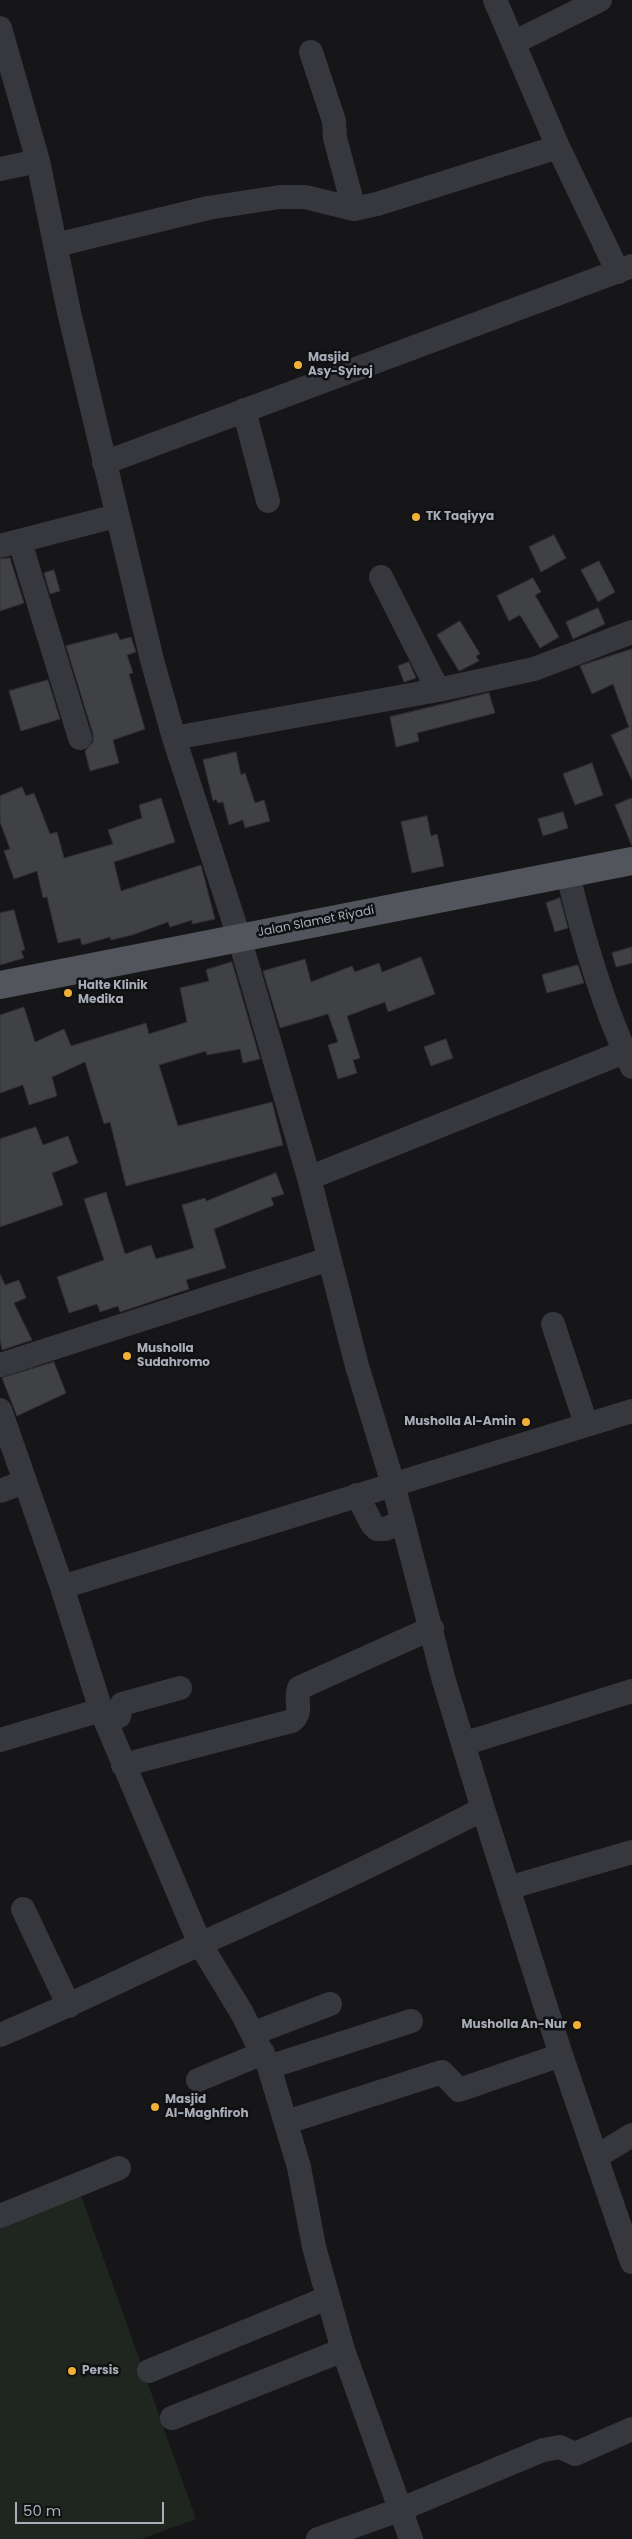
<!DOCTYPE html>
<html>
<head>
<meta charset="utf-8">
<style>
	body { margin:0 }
	#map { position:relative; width:632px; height:2539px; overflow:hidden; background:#161618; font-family:Poppins,sans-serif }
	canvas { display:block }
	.scale { position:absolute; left:15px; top:2502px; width:149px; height:22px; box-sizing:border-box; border:2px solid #a8adb8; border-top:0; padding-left:6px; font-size:15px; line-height:18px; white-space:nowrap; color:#a8adb8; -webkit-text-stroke:4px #111113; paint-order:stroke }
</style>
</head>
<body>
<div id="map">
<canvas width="632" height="2539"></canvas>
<div class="scale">50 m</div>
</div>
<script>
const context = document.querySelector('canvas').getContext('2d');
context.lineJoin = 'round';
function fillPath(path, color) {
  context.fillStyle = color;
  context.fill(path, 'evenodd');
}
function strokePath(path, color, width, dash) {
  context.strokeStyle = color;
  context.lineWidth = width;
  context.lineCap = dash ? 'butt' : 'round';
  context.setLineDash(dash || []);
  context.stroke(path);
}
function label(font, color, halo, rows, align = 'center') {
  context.font = font + ' Poppins,sans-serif';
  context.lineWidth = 5;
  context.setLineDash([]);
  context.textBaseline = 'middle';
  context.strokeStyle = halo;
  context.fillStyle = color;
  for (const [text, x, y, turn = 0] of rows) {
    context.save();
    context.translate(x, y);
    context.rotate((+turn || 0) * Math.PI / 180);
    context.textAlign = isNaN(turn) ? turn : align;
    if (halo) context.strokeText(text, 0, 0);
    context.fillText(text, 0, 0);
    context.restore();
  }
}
fillPath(new Path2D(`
	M81 2195 196 2519 141 2539H0V2224Z`), '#1e261f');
const building = new Path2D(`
	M554 535 566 558 541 572 529 547Z
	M10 558 24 603 0 611V559Z
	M599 561 615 592 598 602 581 570Z
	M54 570 60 591 50 594 44 573Z
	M533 578 541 592 535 595 559 637 540 648 520 615 509 621 497 596Z
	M598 608 605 624 573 639 566 622Z
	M460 621 480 654 476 656 479 661 459 671 437 635Z
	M117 633 120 640 131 637 136 652 127 655 133 673 129 674 145 729 113 740 119 763 90 771 85 751 93 742V734L66 646Z
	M632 649V780L611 735 629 727 613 684 592 694 580 666Z
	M409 662 416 678 404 682 398 666Z
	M48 680 60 719 21 731 9 691Z
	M489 693 495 713 417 733 419 741 396 747 390 717Z
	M236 752 241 775 245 773 255 803 264 800 270 821 245 828 243 820 229 825 223 802 218 803 216 799 213 801 203 760Z
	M592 763 603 795 575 805 563 774Z
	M22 787 26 796 34 793 50 834 57 832 64 858 113 844 108 830 142 818 139 805 161 798 175 842 114 862 121 891 201 865 215 919 192 924V920L170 927 168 922 132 935 111 940 110 937 82 945 80 938 58 943 47 897 43 898 37 871 14 879 4 851 10 849 0 822V796Z
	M632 798V846L615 805Z
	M563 812 568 828 543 836 538 819Z
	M427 816 431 836 437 834 444 866 412 873 401 822Z
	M560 898 568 928 555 932 546 903Z
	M14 910 25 950 21 951 24 958 0 965V913Z
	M632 947V963L616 967 612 953Z
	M421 957 435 994 388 1012 385 1002 347 1016 360 1058 353 1060 357 1073 338 1079 328 1045 338 1042 328 1014 280 1028 263 971 305 959 311 982 352 966 355 972 379 963 382 972Z
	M232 962 260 1059 243 1063 240 1049 207 1055 206 1051 159 1065 178 1126 272 1102 283 1145 126 1186 110 1122 104 1124 85 1062 52 1077 57 1096 29 1105 23 1085 0 1093V1015L24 1007 35 1042 64 1029 71 1046 146 1023 149 1034 187 1022 180 988 209 981 206 970Z
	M578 965 584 983 547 993 542 975Z
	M446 1039 453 1058 431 1066 424 1047Z
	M36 1127 43 1145 68 1136 78 1163 52 1173 63 1205 0 1227V1139Z
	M276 1173 284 1194 271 1198 274 1205 214 1229 226 1268 186 1280 189 1289 120 1312 118 1306 100 1312 97 1304 69 1313 57 1277 104 1260 84 1199 106 1192 125 1254 151 1245 156 1259 194 1248 182 1205 205 1198 206 1201Z
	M0 1274 5 1285 19 1280 26 1298 14 1303 32 1340 2 1350 0 1339Z
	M54 1362 66 1393 17 1416 2 1378Z`);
fillPath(building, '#404145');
strokePath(building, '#303034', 1);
strokePath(new Path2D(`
	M495 0 558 147 618 272
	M0 28 38 161 69 312 152 660 174 738 239 937 309 1178 357 1366 393 1484 444 1681 483 1809 561 2055 632 2262
	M515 42 600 0
	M311 52 334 121 335 138 354 209
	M0 169 38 161
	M56 245 208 208 280 197H305L354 209 377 204 558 147
	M244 410 268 501
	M104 463 632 266
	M20 542 80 738
	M0 546 116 516
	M381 577 438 690
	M174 738 438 690 534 669 632 632
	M568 874C582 935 605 1012 632 1067
	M309 1178 624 1052
	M553 1324 586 1424
	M0 1365 329 1259
	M0 1410 62 1587 101 1710 0 1740
	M0 1491 24 1482
	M357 1495 372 1524 377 1529H385L403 1522
	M62 1587 632 1411
	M101 1710 200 1944 242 2013 269 2067 299 2167 314 2247 343 2350 411 2539
	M106 1722 119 1716 122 1704 180 1688
	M463 1744 632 1691
	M123 1765 292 1721C304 1710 294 1701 299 1688L432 1628
	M508 1888 632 1852
	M23 1909 69 2006
	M254 2033 330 2004
	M0 2035C68 2007 133 1974 200 1944 295 1902 390 1857 483 1809
	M269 2067 411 2021
	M198 2080 263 2053
	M287 2122 442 2072 459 2090 561 2055
	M596 2157 632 2135
	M0 2216 119 2168
	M149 2371 327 2298
	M172 2418 343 2350
	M318 2539 399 2510 543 2450 560 2447 575 2454 632 2429`), '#37383d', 24);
strokePath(new Path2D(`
	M0 985 632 861`), '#53555c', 28);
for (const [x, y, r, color] of [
	[298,365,5,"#f2b134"],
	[416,517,5,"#f2b134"],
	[68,993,5,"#f2b134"],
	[127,1356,5,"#f2b134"],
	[526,1422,5,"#f2b134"],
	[577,2025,5,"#f2b134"],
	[155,2107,5,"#f2b134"],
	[72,2371,5,"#f2b134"]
]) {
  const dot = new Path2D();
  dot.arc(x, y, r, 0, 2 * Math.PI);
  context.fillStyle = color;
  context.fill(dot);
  strokePath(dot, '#111113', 2);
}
label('bold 12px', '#a8adb8', '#111113', [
	["Masjid",308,358],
	["Asy-Syiroj",308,372],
	["TK Taqiyya",426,517],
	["Halte Klinik",78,986],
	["Medika",78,1000],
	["Musholla",137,1349],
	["Sudahromo",137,1363],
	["Musholla Al-Amin",516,1422,"right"],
	["Musholla An-Nur",567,2025,"right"],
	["Masjid",165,2100],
	["Al-Maghfiroh",165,2114],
	["Persis",82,2371]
], 'left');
label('12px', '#a8adb8', '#111113', [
	["Jalan Slamet Riyadi",316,922,-11]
]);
</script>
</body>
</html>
